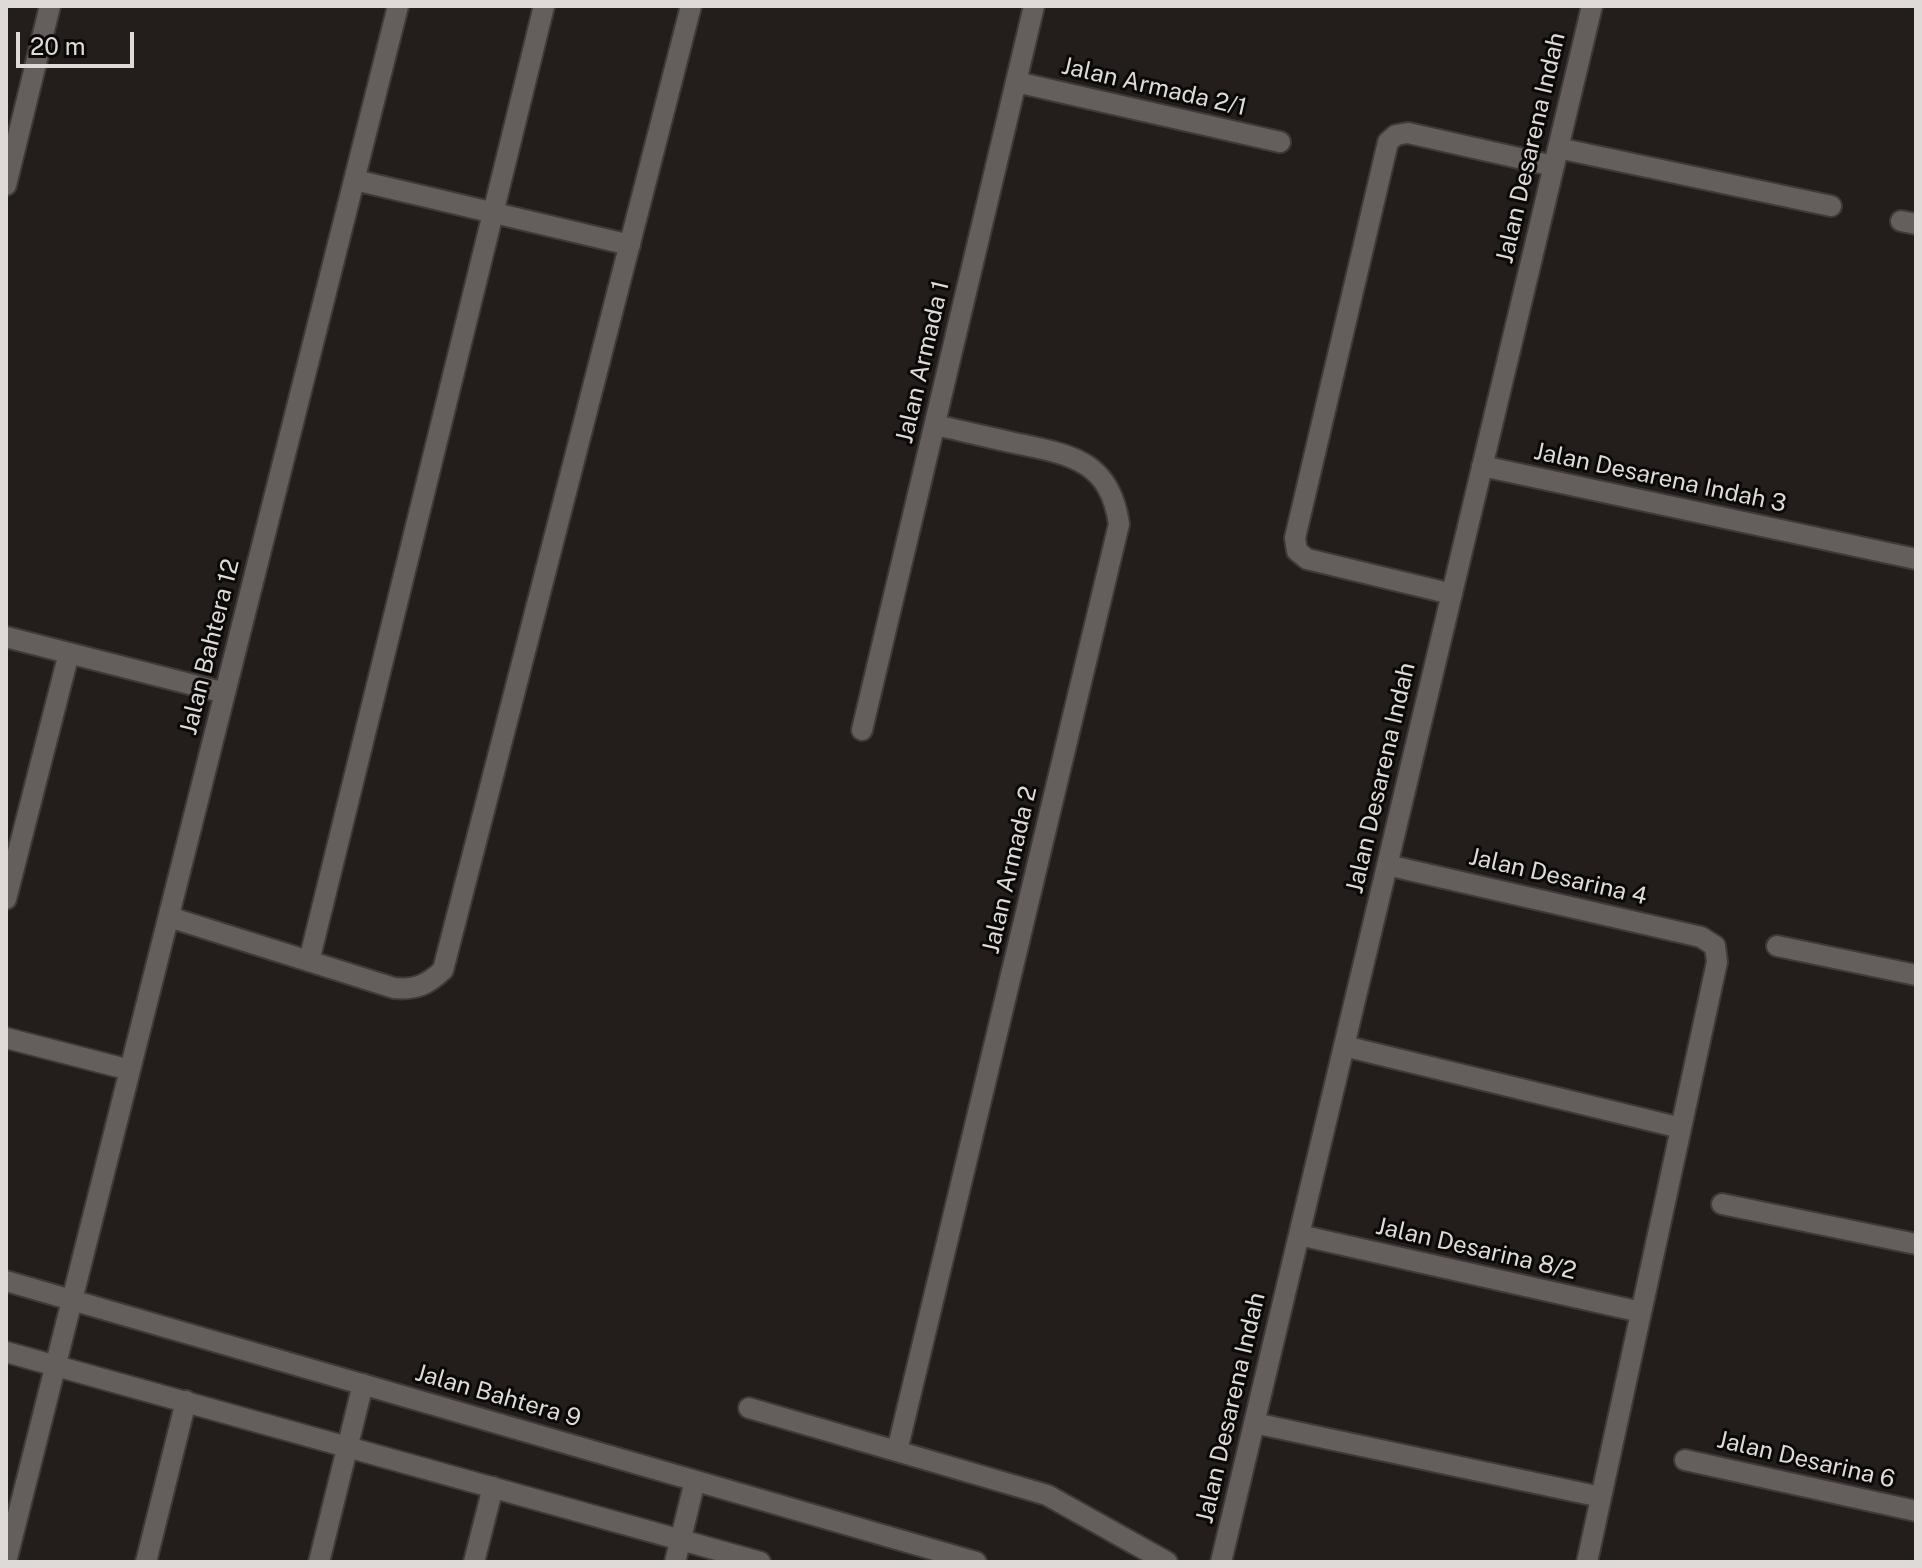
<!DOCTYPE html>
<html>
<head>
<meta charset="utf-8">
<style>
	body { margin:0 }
	#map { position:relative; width:1922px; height:1568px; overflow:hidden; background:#231e1c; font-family:"Public Sans",sans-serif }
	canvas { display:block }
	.frame { position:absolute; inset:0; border:8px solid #dddad8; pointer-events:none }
	.scale { position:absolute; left:16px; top:32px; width:118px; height:36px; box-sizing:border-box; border:4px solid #dddad8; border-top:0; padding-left:10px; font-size:24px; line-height:28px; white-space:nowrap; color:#dddad8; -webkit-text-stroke:6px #0b0908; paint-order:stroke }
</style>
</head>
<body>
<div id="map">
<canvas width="1922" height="1568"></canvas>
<div class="frame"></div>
<div class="scale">20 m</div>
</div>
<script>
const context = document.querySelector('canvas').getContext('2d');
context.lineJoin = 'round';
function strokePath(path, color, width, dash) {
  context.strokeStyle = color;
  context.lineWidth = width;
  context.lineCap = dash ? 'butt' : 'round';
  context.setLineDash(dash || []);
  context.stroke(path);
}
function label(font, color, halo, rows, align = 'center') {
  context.font = font + ' "Public Sans",sans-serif';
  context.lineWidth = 6;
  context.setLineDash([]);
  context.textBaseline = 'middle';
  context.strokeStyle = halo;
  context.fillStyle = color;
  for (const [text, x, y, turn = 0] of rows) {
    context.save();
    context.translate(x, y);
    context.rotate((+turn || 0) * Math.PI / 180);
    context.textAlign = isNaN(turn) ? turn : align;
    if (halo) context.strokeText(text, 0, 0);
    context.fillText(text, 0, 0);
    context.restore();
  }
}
const minor = new Path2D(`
	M1016 82 1280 142
	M1558 148 1831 206
	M355 180 630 245
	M6 185 50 6
	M1901 221 1916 224
	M1482 466 1916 559
	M1452 594 1307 559 1297 551 1295 538 1388 142 1396 135 1408 133 1554 166
	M6 637 225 693
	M862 730 1034 6
	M1387 865 1701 937 1715 946 1717 962 1587 1562
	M6 899 69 653
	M169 917 394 988C416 990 427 985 443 970L691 6
	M1777 946 1916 975
	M309 961 544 6
	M6 1038 130 1070
	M1344 1046 1681 1128
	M1722 1204 1916 1244
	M1299 1235 1641 1312
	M6 1281 976 1562
	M6 1352 760 1562
	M749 1408 1047 1495 1167 1562
	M1254 1423 1601 1497
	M897 1451 1119 524C1110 462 1073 455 1019 444 991 438 963 431 935 425
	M1685 1460 1916 1511
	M6 1562 398 6
	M146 1562 186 1401
	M319 1562 363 1384
	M474 1562 493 1487
	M675 1562 695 1481
	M1221 1562 1592 6`);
strokePath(minor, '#3f3a39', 24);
strokePath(minor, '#645e5c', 20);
label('24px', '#dddad8', '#0b0908', [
	["Jalan Armada 2/1",1154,87,13],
	["Jalan Desarena Indah",1531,148,-77],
	["Jalan Armada 1",923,362,-77],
	["Jalan Desarena Indah 3",1660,478,12],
	["Jalan Bahtera 12",210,647,-76],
	["Jalan Desarena Indah",1381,778,-77],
	["Jalan Armada 2",1010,870,-77],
	["Jalan Desarina 4",1558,877,13],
	["Jalan Desarina 8/2",1476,1249,13],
	["Jalan Bahtera 9",498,1396,16],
	["Jalan Desarena Indah",1231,1408,-77],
	["Jalan Desarina 6",1806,1460,13]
]);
</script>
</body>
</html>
